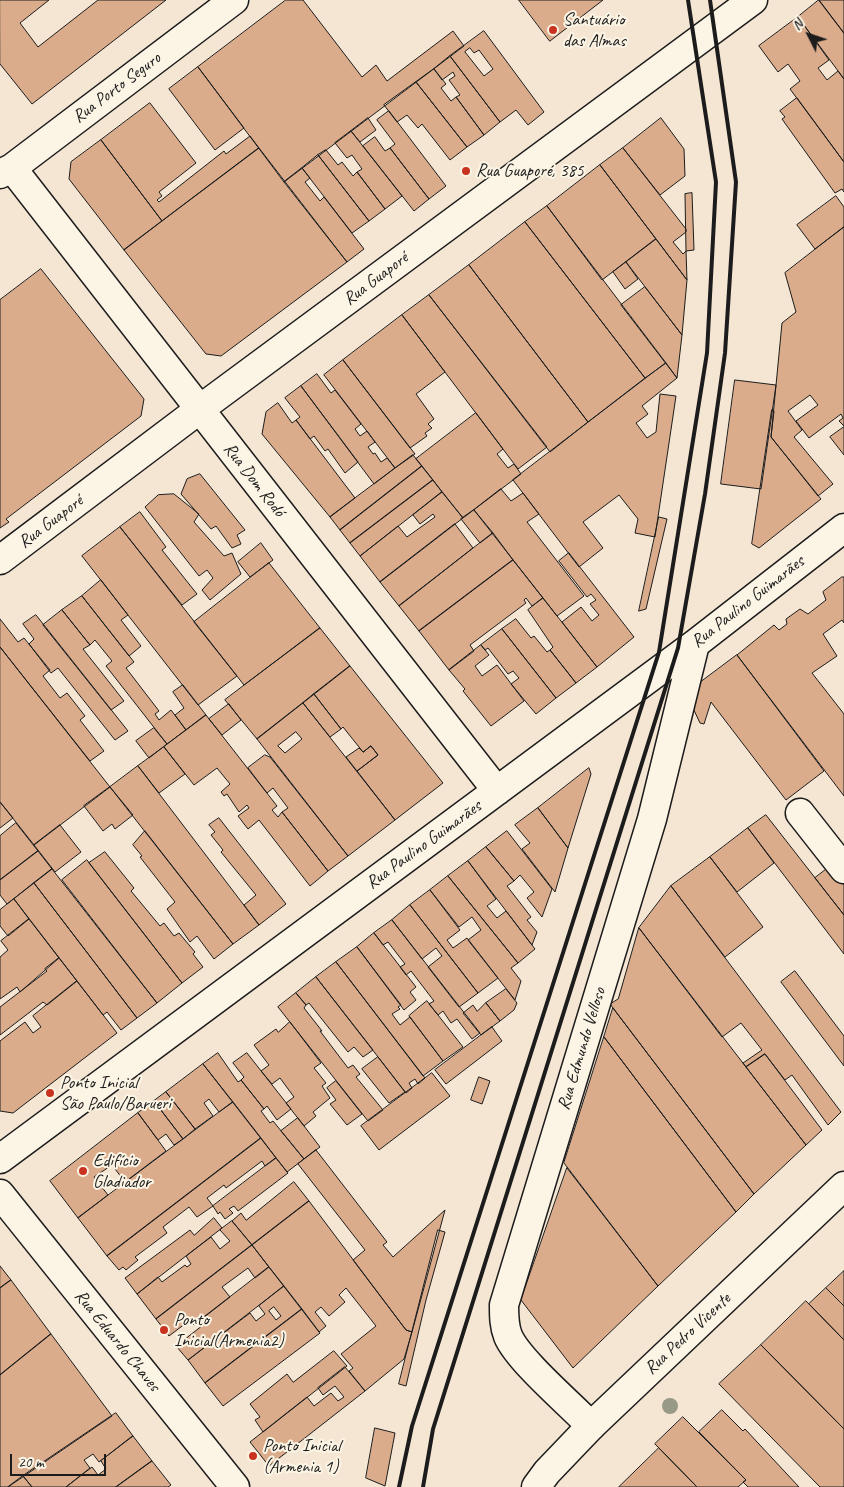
<!DOCTYPE html>
<html>
<head>
<meta charset="utf-8">
<style>
	body { margin:0 }
	#map { position:relative; width:844px; height:1487px; overflow:hidden; background:#f5e6d3; font-family:Caveat,sans-serif }
	canvas { display:block }
	.north { position:absolute; left:784px; top:10px; width:50px; height:50px; -webkit-text-stroke:4px #fcf5e5; paint-order:stroke; rotate:311deg; font-size:14px; font-weight:700; line-height:20px; text-align:center; color:#1c1c1c }
	.north::after { content:''; display:block; margin:auto; width:18px; height:22px; background:#1c1c1c; clip-path:polygon(50% 0,100% 100%,50% 72%,0 100%) }
	.scale { position:absolute; left:10px; top:1454px; width:96px; height:22px; box-sizing:border-box; border:2px solid #1c1c1c; border-top:0; padding-left:6px; font-size:15px; line-height:18px; white-space:nowrap; color:#1c1c1c; -webkit-text-stroke:4px #fcf5e5; paint-order:stroke }
</style>
</head>
<body>
<div id="map">
<canvas width="844" height="1487"></canvas>
<div class="north">N</div>
<div class="scale">20 m</div>
</div>
<script>
const context = document.querySelector('canvas').getContext('2d');
context.lineJoin = 'round';
function fillPath(path, color) {
  context.fillStyle = color;
  context.fill(path, 'evenodd');
}
function strokePath(path, color, width, dash) {
  context.strokeStyle = color;
  context.lineWidth = width;
  context.lineCap = dash ? 'butt' : 'round';
  context.setLineDash(dash || []);
  context.stroke(path);
}
function label(font, color, halo, rows, align = 'center') {
  context.font = font + ' Caveat,sans-serif';
  context.lineWidth = 4;
  context.setLineDash([]);
  context.textBaseline = 'middle';
  context.strokeStyle = halo;
  context.fillStyle = color;
  for (const [text, x, y, turn = 0] of rows) {
    context.save();
    context.translate(x, y);
    context.rotate((+turn || 0) * Math.PI / 180);
    context.textAlign = isNaN(turn) ? turn : align;
    if (halo) context.strokeText(text, 0, 0);
    context.fillText(text, 0, 0);
    context.restore();
  }
}
const building = new Path2D(`
	M0 0H49L20 23 38 47 98 0H166L32 104 0 64Z
	M286 0H303L362 77 376 65 387 81 453 31 464 46 284 182 198 67Z
	M519 0H603L550 41Z
	M819 0 844 33V79L798 17Z
	M819 0H844V33Z
	M798 17 829 60 818 68 827 80 838 71 844 79V162L790 89 800 81 788 64 778 72 759 46Z
	M484 31 544 112 528 125 516 110 500 122 450 56Z
	M470 48 474 53 479 50 493 69 484 76 465 52Z
	M450 56 500 122 484 135 456 97 460 95 449 80 455 76 453 72 442 80 434 69Z
	M198 67 244 128 215 150 169 89Z
	M434 69 446 84 441 88 451 101 456 97 484 135 467 147 416 82Z
	M416 82 467 147 450 160 422 124 418 128 407 115 397 122 384 105Z
	M797 98 844 162V192L842 189 835 193 782 119 785 117 780 111Z
	M150 103 196 163 159 192 162 196 157 200 159 202 224 151 226 154 250 136 259 148 162 221 101 140Z
	M389 111 446 186 429 199 390 148 395 144 377 120Z
	M368 118 376 130 360 142 351 131Z
	M661 118 684 149 685 176 660 195 623 148Z
	M351 131 402 196 385 209 357 172 362 169 352 155 347 158 335 143Z
	M375 137 385 151 390 148 429 199 414 211 363 146Z
	M101 140 162 221 124 250 69 179 71 162Z
	M259 148 347 262 221 356 206 354 124 250Z
	M623 148 686 229V232L673 242 683 254 686 251 687 280 600 165Z
	M326 150 338 165 342 162 353 176 357 172 385 209 369 221 318 155Z
	M318 155 369 221 352 233 302 168Z
	M600 165 656 239 602 280 547 206Z
	M302 168 310 178 305 182 320 201 324 197 364 249 347 262 284 182Z
	M692 193 694 250 686 251 685 194Z
	M836 196 844 207V227L815 249 797 225Z
	M547 206 666 363 645 378 525 222Z
	M525 222 645 378 588 422 469 265Z
	M844 227V426L839 421 843 418 841 414 809 438 796 421 818 405 810 395 788 411 802 430 794 437 833 484 818 496 771 437 782 323 796 312 785 273Z
	M656 239 687 280 682 335 626 262Z
	M626 262 638 279 625 289 613 272Z
	M469 265 588 422 550 452 429 295Z
	M41 269 144 399 141 416 6 519 9 522 0 528V300Z
	M645 287 682 335 677 378 621 305Z
	M429 295 547 447 518 469 402 315Z
	M402 315 445 372 416 394 434 419 428 424 432 428 425 433 427 436 410 448 343 360Z
	M343 360 415 454 395 468 324 375Z
	M666 363 677 378 642 406 648 414 636 423 647 438 656 432 660 394 676 396 655 537 635 533 638 519 619 495 583 522 603 548 579 567 513 480Z
	M317 374 331 393 335 390 361 424 355 429 360 436 367 431 375 442 368 447 373 454 375 453 381 462 387 458 395 468 374 484 301 386Z
	M735 380 776 385 761 489 721 484Z
	M301 386 358 462 345 473 328 449 325 451 314 436 310 439 296 420 300 417 285 398Z
	M278 403 292 423 296 420 355 498 330 517 262 434 266 412Z
	M772 410 774 411 771 437 821 499 759 548 752 544Z
	M476 413 503 449 497 454 508 468 514 464 521 474 463 518 416 459Z
	M844 427V455L830 437Z
	M413 455 422 466 340 530 330 517Z
	M422 466 433 480 350 543 340 530Z
	M200 474 245 530 237 535 241 544 232 548 216 526 211 529 181 494 187 479Z
	M433 480 442 492 360 556 350 543Z
	M501 489 511 501 523 493 539 514 527 522 584 596 557 616 474 510Z
	M442 492 463 518 380 582 360 556 398 526 407 537 435 517 433 514 420 524 413 515Z
	M174 494 199 514 194 522 224 556 232 553 241 574 210 600 202 590 213 578 207 570 199 576 145 507 158 495Z
	M474 510 493 533 480 543 461 519Z
	M140 512 166 547 162 550 197 594 182 605 120 527Z
	M659 517 667 519 646 609 639 611Z
	M455 524 473 548 399 606 380 582Z
	M120 527 237 676 198 705 82 556Z
	M493 533 513 560 419 631 399 606Z
	M261 543 273 560 250 577 238 562Z
	M569 553 634 637 597 667 562 622 581 607 592 621 599 615 590 604 596 600 591 594 587 597 559 561Z
	M513 560 543 598 532 606 526 598 524 600 526 603 470 645 474 651 449 670 419 631Z
	M269 563 320 628 244 685 194 622Z
	M842 577H844V623L842 620 823 634 837 656 812 673 844 714V796L737 655 774 625 779 630 787 624 786 619 800 609 808 614 826 600 823 592Z
	M101 580 128 615 121 620 141 646 129 656 82 596Z
	M82 596 134 662 126 668 159 711 155 714 159 720 171 710 186 730 167 744 106 666 112 661 95 640 90 645 62 610Z
	M543 598 597 667 576 683 550 650 553 647 528 610Z
	M62 610 90 645 83 649 124 701 111 710 43 625Z
	M36 615 128 731 115 740 58 668 51 673 29 644 34 639 23 624Z
	M0 619 18 642 24 638 50 670 43 676 60 698 67 693 85 716 80 720 104 751 90 761 0 647Z
	M516 619 531 638 534 636 547 652 550 650 576 683 556 698 502 629Z
	M320 628 350 666 257 739 225 700Z
	M502 629 556 698 536 714 511 684 519 678 513 671 508 674 488 648 485 650 481 645Z
	M481 645 489 655 475 666 482 676 497 665 524 701 491 726 463 691 465 689 449 670Z
	M0 647 110 787 34 845 0 802Z
	M737 655 824 771 786 800 711 702 704 724 700 723 692 706 698 684Z
	M350 666 443 783 395 820 357 771 378 755 371 746 363 752 343 727 341 729 314 694Z
	M183 685 206 715 186 730 175 715 184 708 173 692Z
	M314 694 341 729 330 737 303 703Z
	M303 703 395 820 348 856 257 739ZM296 732 302 739 285 753 278 746Z
	M229 704 241 720 222 735 209 719Z
	M206 715 277 806 272 810 278 817 282 812 328 871 310 886 259 820 248 829 238 816 249 808 247 805 239 812 227 794 224 796 221 792 230 784 217 768 194 785 164 747Z
	M154 728 167 744 149 758 136 741Z
	M371 746 378 755 357 771 346 757 359 748 363 752Z
	M164 747 185 774 159 793 138 766Z
	M265 755 270 757 348 856 328 871 282 812 288 808 273 788 267 793 248 768Z
	M138 766 259 925 233 944 110 787Z
	M589 768 591 774 568 848 538 808Z
	M110 787 133 815 115 829 112 824 103 831 84 806Z
	M0 802 13 818 0 828Z
	M538 808 568 848 555 892 522 849 530 843 515 825Z
	M766 815 844 915V954L748 828Z
	M219 818 286 904 259 925 244 905 256 895 221 852 223 850 211 835 215 832 209 825Z
	M16 823 38 851 0 880V836Z
	M60 825 81 852 55 872 34 845Z
	M748 828 774 863 737 892 710 857Z
	M145 831 233 944 214 959 197 936 190 942 167 909 175 902 140 857 142 856 133 845Z
	M507 831 552 889 542 917 527 898 534 892 520 875 514 881 486 847Z
	M486 847 514 881 507 886 531 917 527 920 537 932 532 945 468 861Z
	M38 851 52 869 7 904 0 895V880Z
	M105 852 134 888 131 891 160 926 164 923 174 936 179 933 195 952 193 954 203 967 182 983 89 863Z
	M710 857 763 927 725 957 671 886Z
	M87 860 182 983 157 1003 62 880Z
	M468 861 496 899 487 906 497 918 506 911 535 949 518 963 448 876Z
	M832 865 844 880V915L815 878Z
	M52 869 157 1003 137 1018 34 883Z
	M448 876 518 963 511 968 521 981 515 1000 468 940 481 930 472 917 459 927 430 890Z
	M34 883 137 1018 121 1030 107 1012 103 1015 14 899Z
	M671 886 841 1112 828 1125 792 1075 785 1080 765 1054 746 1067 743 1063 762 1050 741 1023 722 1037 639 928Z
	M430 890 460 930 447 940 453 948 467 938 498 978 478 993 410 905Z
	M14 899 29 919 8 936 0 926V910Z
	M410 905 478 993 459 1007 428 967 442 956 436 948 422 959 392 920Z
	M29 919 59 958 20 992 17 987 0 999V957L8 950 1 941Z
	M392 920 480 1033 472 1039 457 1019 451 1023 443 1011 438 1015 429 1004 434 1001 411 971 406 975 400 967 405 964 388 942 383 945 374 933Z
	M639 928 806 1145 754 1194 610 1004 618 999Z
	M374 933 416 987 410 992 416 1000 404 1010 357 947Z
	M357 947 401 1005 398 1007 400 1009 392 1014 400 1025 410 1017 443 1061 423 1076 336 962Z
	M59 958 77 981 47 1005 43 1002 0 1035V1007L47 971 45 969Z
	M336 962 425 1078 418 1084 415 1079 409 1083 412 1088 406 1093 316 977Z
	M795 971 844 1036V1066L781 982Z
	M316 977 373 1050 363 1057 354 1047 348 1052 309 1003 306 1005 296 993Z
	M77 981 117 1033 13 1113 0 1111V1041L25 1022 33 1033 41 1027 33 1016Z
	M506 989 517 1003 514 1010 500 1021 486 1003Z
	M296 993 306 1005 304 1008 322 1031H320L348 1068 353 1065 360 1074 356 1077 383 1110 368 1121 278 1007Z
	M427 1001 463 1047 443 1061 409 1016Z
	M486 1003 500 1021 481 1035 463 1013 473 1005 477 1011Z
	M613 1008 754 1194 736 1212 604 1037Z
	M290 1022 321 1063 314 1068 326 1083 322 1086 330 1098 313 1112 316 1116 304 1126 286 1103 294 1097 280 1078 272 1084 261 1071 269 1065 254 1045 276 1029 278 1032Z
	M492 1027 502 1041 446 1084 435 1070Z
	M604 1037 736 1212 658 1286 564 1163Z
	M218 1053 238 1082 241 1080 264 1109 261 1111 270 1123 273 1121 304 1159 287 1172 203 1064Z
	M247 1053 291 1109 277 1120 267 1106 264 1109 241 1080 244 1077 233 1063Z
	M765 1054 822 1130 806 1145 746 1067Z
	M378 1057 405 1092 389 1103 362 1069Z
	M203 1064 233 1102 219 1112 209 1099 204 1103 213 1116 195 1129 166 1092Z
	M432 1073 450 1096 379 1150 361 1126Z
	M479 1077 490 1081 482 1104 471 1100Z
	M336 1081 362 1114 347 1125 330 1104 336 1100 327 1088Z
	M166 1092 195 1129 183 1139 154 1101Z
	M154 1101 183 1139 174 1145 166 1134 158 1140 138 1113Z
	M233 1102 261 1138 107 1256 78 1218Z
	M138 1113 166 1151 125 1182 112 1165 94 1177 108 1195 78 1218 50 1181Z
	M298 1118 320 1147 304 1159 281 1131Z
	M261 1138 276 1158 265 1166 262 1161 226 1188 224 1185 207 1198 213 1206 197 1217 189 1207 163 1227 167 1233 135 1257 138 1260 126 1270 123 1267 119 1270 107 1256Z
	M316 1150 387 1242 383 1245 393 1257 445 1210 412 1332 406 1330 353 1260 365 1250 298 1164Z
	M276 1158 288 1173 238 1211 234 1206 229 1209 233 1213 225 1219 220 1212 218 1214 213 1206Z
	M567 1168 658 1286 573 1368 521 1300Z
	M294 1182 309 1201 252 1245 232 1221 241 1213 246 1220Z
	M309 1201 406 1330 412 1332 404 1359 365 1391 349 1371 353 1368 341 1354 376 1326 346 1288 339 1295 345 1302 329 1316 321 1307 315 1312 326 1326 319 1332 252 1245Z
	M214 1218 222 1228 137 1294 125 1278 190 1230 194 1235Z
	M232 1221 252 1245 156 1319 137 1294 158 1277 162 1282 185 1265 187 1267 191 1264 186 1256 211 1237 220 1249 230 1241 220 1230Z
	M438 1230 445 1232 426 1300 406 1386 399 1384Z
	M252 1245 269 1267 255 1278 248 1268 222 1287 230 1297 194 1325 190 1320 169 1336 156 1319Z
	M0 1266 11 1280 0 1288Z
	M269 1267 284 1286 188 1360 176 1346 207 1322 203 1318Z
	M844 1271V1306L826 1288Z
	M11 1280 51 1334 0 1375V1288Z
	M284 1286 302 1309 205 1383 188 1360 250 1313 256 1321 265 1314 259 1306ZM274 1307 281 1316 276 1320 269 1311Z
	M826 1288 844 1306V1340L809 1304Z
	M806 1301 844 1340V1429L761 1345Z
	M302 1309 320 1333 223 1406 205 1383Z
	M51 1334 112 1416 8 1487H0V1375Z
	M761 1345 844 1429V1487H820L719 1384Z
	M334 1351 347 1366 263 1432 255 1420 260 1417 250 1404 287 1374 293 1382Z
	M345 1367 365 1391 269 1466 250 1442 307 1397 314 1406 331 1393 338 1401 344 1397 335 1386 323 1395 318 1388Z
	M722 1410 743 1431 745 1429 799 1487H748L743 1482 746 1480 699 1432Z
	M116 1413 133 1436 99 1462 93 1454 84 1460 90 1468 66 1487H32L23 1476Z
	M683 1417 746 1480 738 1487H697L655 1444Z
	M375 1428 395 1433 385 1486 366 1478Z
	M133 1436 152 1461 116 1487H66L92 1467 98 1475 106 1469 101 1461Z
	M659 1448 697 1487H619Z
	M152 1461 171 1485 168 1487H116Z
	M23 1476 32 1487H8Z`);
fillPath(building, '#daac8b');
strokePath(building, '#1c1c1c', 1);
const minor = new Path2D(`
	M12 168 497 791
	M0 174 12 168 234 0
	M0 560 200 409 753 0
	M800 813 844 869
	M0 1159 695 644 844 528
	M0 1194 235 1487
	M591 1426C571 1405 518 1360 508 1336 504 1326 504 1316 504 1305L652 819 695 644`);
const major = new Path2D(`
	M536 1487 547 1472 591 1426 844 1186`);
strokePath(minor, '#1c1c1c', 31);
strokePath(major, '#1c1c1c', 31);
strokePath(minor, '#fcf5e5', 28);
strokePath(major, '#fcf5e5', 28);
strokePath(new Path2D(`
	M399 1487 412 1426 659 652 707 353 716 182 688 0
	M423 1487 433 1429 678 648 705 494 725 353 736 182 710 0`), '#1c1c1c', 4);
context.fillStyle = '#989986';
for (const [x, y] of [
	[670,1406]
]) {
  context.beginPath();
  context.arc(x, y, 8, 0, 2 * Math.PI);
  context.fill();
}
for (const [x, y, r, color] of [
	[553,30,5,"#c8321e"],
	[466,171,5,"#c8321e"],
	[50,1093,5,"#c8321e"],
	[83,1171,5,"#c8321e"],
	[164,1330,5,"#c8321e"],
	[253,1456,5,"#c8321e"]
]) {
  const dot = new Path2D();
  dot.arc(x, y, r, 0, 2 * Math.PI);
  context.fillStyle = color;
  context.fill(dot);
  strokePath(dot, '#fcf5e5', 2);
}
label('18px', '#1c1c1c', '#fcf5e5', [
	["Santuário",563,20],
	["das Almas",563,41],
	["Rua Guaporé, 385",476,171],
	["Ponto Inicial",60,1083],
	["São Paulo/Barueri",60,1104],
	["Edifício",93,1161],
	["Gladiador",93,1182],
	["Ponto",174,1320],
	["Inicial(Armenia2)",174,1341],
	["Ponto Inicial",263,1446],
	["(Armenia 1)",263,1467]
], 'left');
label('18px', '#1c1c1c', '#fcf5e5', [
	["Rua Porto Seguro",117,88,-37],
	["Rua Guaporé",376,279,-37],
	["Rua Dom Rodó",254,480,52],
	["Rua Guaporé",51,522,-37],
	["Rua Paulino Guimarães",748,602,-38],
	["Rua Paulino Guimarães",424,845,-36],
	["Rua Edmundo Velloso",582,1049,-73],
	["Rua Pedro Vicente",688,1334,-43],
	["Rua Eduardo Chaves",117,1341,51]
]);
</script>
</body>
</html>
